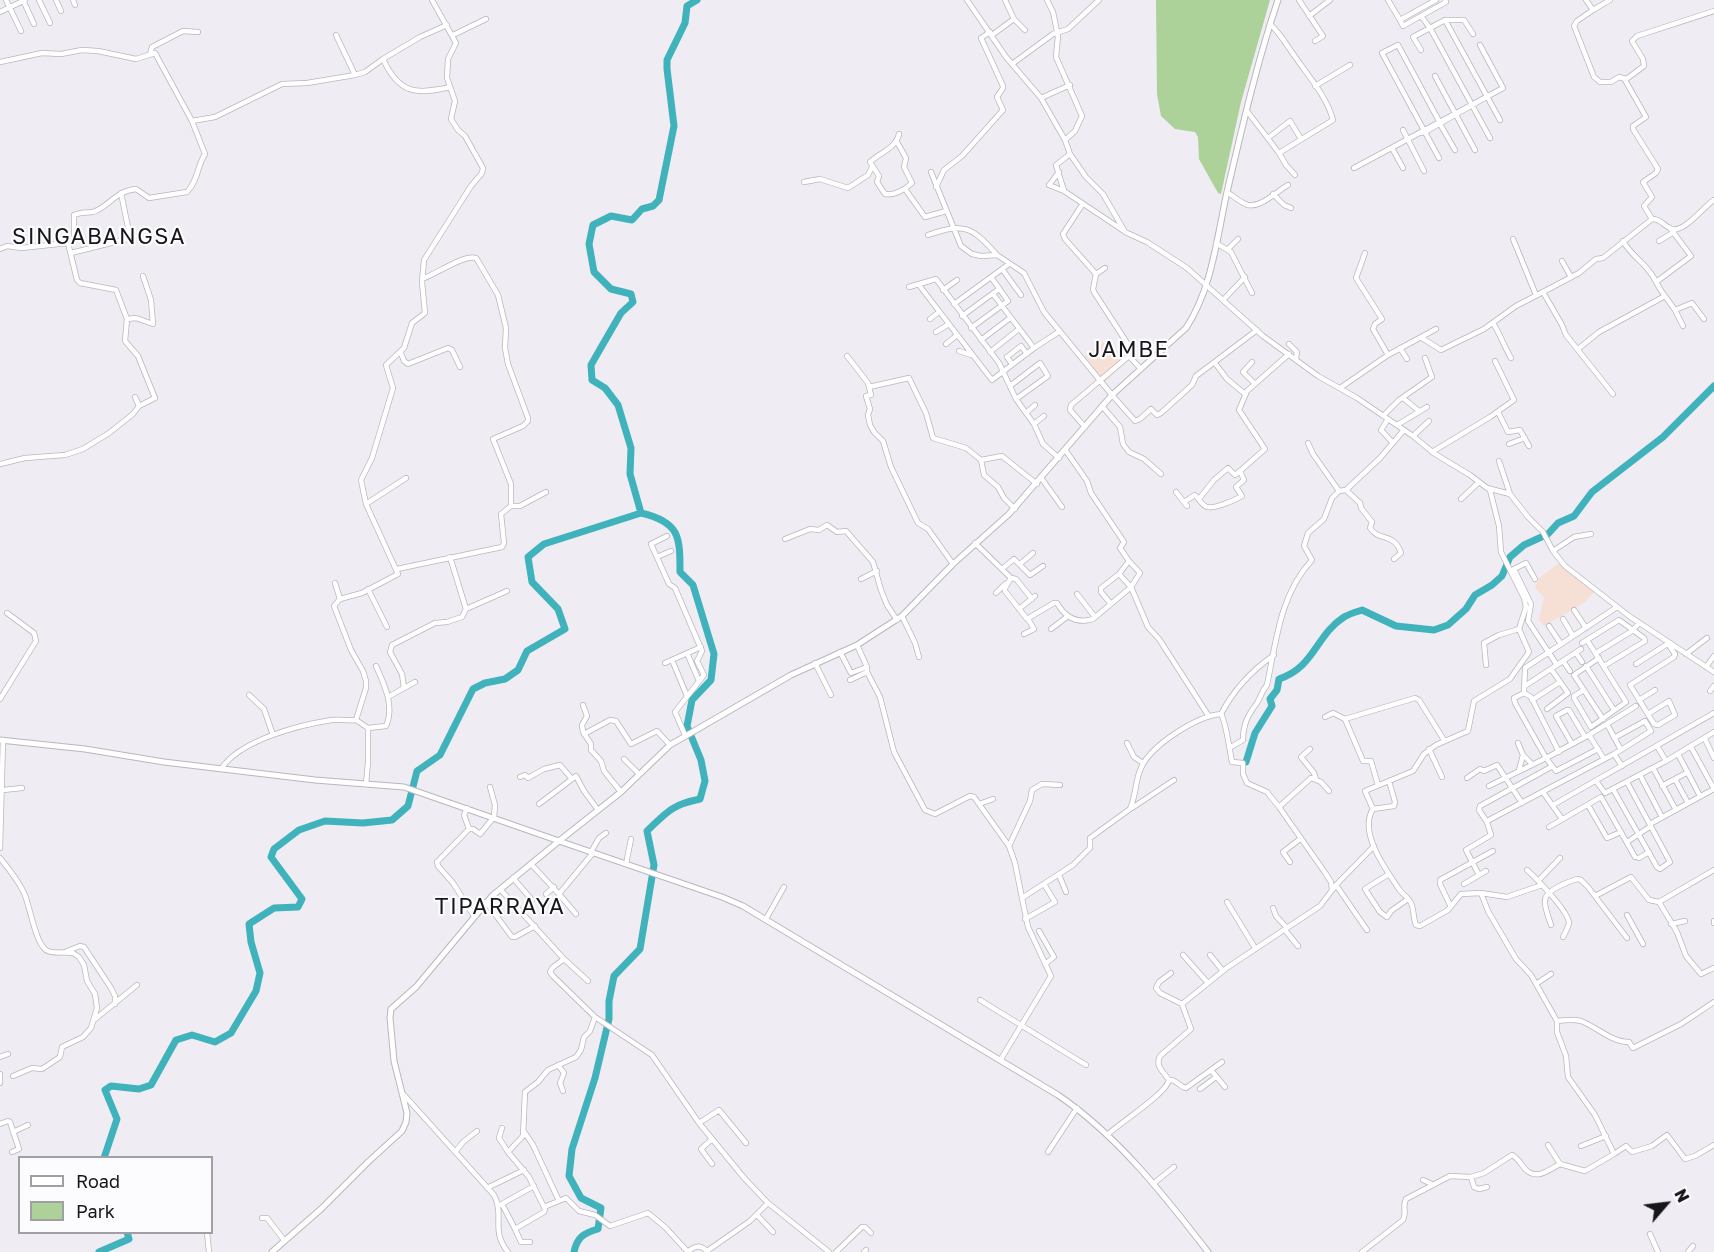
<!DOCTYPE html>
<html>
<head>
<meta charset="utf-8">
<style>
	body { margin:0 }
	#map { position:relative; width:1714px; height:1252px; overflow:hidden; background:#efedf3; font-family:"Golos Text",sans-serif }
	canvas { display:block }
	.legend { position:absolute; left:18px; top:1156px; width:195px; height:78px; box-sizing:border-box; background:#fcfbfe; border:2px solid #a09fa2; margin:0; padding:8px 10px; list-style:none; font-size:18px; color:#171618 }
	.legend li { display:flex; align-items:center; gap:12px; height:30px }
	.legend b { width:30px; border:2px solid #a09fa2 }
	.north { position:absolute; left:1636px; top:1174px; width:60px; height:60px; -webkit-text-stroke:4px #fcfbfe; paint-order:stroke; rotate:62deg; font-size:16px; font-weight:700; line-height:24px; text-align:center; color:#171618 }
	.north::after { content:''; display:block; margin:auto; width:21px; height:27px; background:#171618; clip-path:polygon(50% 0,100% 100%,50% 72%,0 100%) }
</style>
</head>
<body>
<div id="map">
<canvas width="1714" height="1252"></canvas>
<ul class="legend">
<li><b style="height:8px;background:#fff"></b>Road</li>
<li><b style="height:16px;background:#acd199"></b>Park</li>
</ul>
<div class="north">N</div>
</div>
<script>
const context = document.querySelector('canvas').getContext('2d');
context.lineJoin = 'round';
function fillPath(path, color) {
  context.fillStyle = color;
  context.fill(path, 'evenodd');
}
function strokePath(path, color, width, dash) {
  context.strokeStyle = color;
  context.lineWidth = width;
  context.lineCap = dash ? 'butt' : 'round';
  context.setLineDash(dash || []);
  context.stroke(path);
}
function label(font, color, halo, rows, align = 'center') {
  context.font = font + ' "Golos Text",sans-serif';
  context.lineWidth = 4.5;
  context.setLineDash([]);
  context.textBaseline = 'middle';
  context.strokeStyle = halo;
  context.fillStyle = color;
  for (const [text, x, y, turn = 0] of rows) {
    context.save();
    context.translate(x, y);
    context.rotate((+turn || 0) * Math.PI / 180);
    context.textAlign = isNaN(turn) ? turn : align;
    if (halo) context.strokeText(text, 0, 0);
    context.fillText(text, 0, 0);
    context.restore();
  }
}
fillPath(new Path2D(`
	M1104 342 1107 346 1109 344 1124 364 1105 382 1085 356Z
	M1559 563 1594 592 1584 603 1544 626 1539 620 1544 597 1535 588 1539 578Z`), '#f6dfd4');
fillPath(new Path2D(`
	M1156 0H1270L1241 102 1221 194 1218 193 1199 159 1198 137 1195 132 1175 129 1161 116 1157 94Z`), '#acd199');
strokePath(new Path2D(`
	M641 513 630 474 631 448 618 405 605 388 592 380 591 365 599 351 621 313 633 302 631 294 611 289 594 272 589 244 593 225 611 216 632 220 642 209 653 206 659 200 674 126 667 69V60L685 23 687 6 697 0
	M1246 762 1255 733 1272 706 1270 699 1277 690 1279 679C1314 668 1316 635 1344 617 1349 614 1356 612 1362 610L1396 626 1434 630 1448 625 1466 609 1475 595 1492 585 1502 576 1510 557 1524 545 1548 534 1558 523 1574 516 1592 492 1663 437 1714 386
	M104 1158 117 1119 105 1090 111 1086 139 1089 151 1085 176 1040 192 1035 215 1042 231 1033 256 991 260 973 251 942 249 924 274 908 298 907 302 899 271 857 274 849 299 830 325 821 363 823 392 820 408 806 417 771 440 755 473 689 485 683 505 679 518 670 527 651 565 629 558 609 532 582 528 557 544 544 641 513C680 522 680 537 680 572L693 585 714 654 711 680 692 700 687 726 701 760 705 781 700 799C671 805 667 812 647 831L654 865 640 949 614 976 609 1001V1019L595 1078 572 1149 569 1176 581 1198 601 1208 598 1229C584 1233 577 1237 574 1252
	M99 1252 129 1239 127 1232`), '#40b2bb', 7);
const minor = new Path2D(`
	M6 0 21 31
	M23 0 34 24
	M39 0 50 23
	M56 0 61 11
	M73 0 75 5
	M967 0 1006 57 1041 98 1065 140 1070 154 1086 177 1103 194 1125 232 1147 242 1187 268 1263 336 1318 376 1357 398 1413 436 1435 454 1470 475 1487 488 1510 494 1528 517 1543 532 1553 551 1565 566 1629 616 1714 672
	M1005 0 1014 19 1025 30
	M1047 0 1053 12 1058 36 1056 57 1082 116 1075 131 1065 140
	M1299 0 1323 36 1315 41
	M1388 0 1400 20
	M1436 0 1400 20 1403 26 1446 2 1445 0
	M1586 0 1593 10 1610 0
	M1593 10 1577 21 1574 26 1594 77 1600 82H1611L1619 77 1626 79
	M0 12 25 0
	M1309 16 1330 0
	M1421 16 1430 28 1445 20 1500 120
	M1445 20H1464L1473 34
	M336 35 355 75
	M453 35 486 19
	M992 35 1014 19
	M1480 45 1503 88 1490 95
	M1421 50 1413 37 1430 28 1490 138
	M150 54 152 47 183 31 198 32
	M383 59 420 37 447 25
	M0 62 42 53 61 54 82 50 98 51 136 59 155 53 192 121 215 117 282 84 307 83 355 75 365 72 383 59C399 94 416 95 450 87
	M1012 64 1053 34 1068 29 1099 0
	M1435 76 1475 150
	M1315 86 1350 65
	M1041 98 1070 85
	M1247 111 1279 153 1333 120C1327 97 1309 77 1296 58 1287 46 1281 34 1270 24
	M1439 121 1398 45 1382 53 1439 158
	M1440 124 1455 150
	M1403 130 1424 171
	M1268 138 1290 121 1301 139
	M897 142 906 158 904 167 912 183C906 189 894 196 885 194L877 182 879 176 870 162C881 152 896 148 899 134
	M1392 148 1403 168
	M1279 153 1286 165 1295 175
	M1070 154 1056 165 1064 191 1124 231
	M1354 168 1490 95 1425 132 1419 133
	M931 172 961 246 972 254 981 256 997 255 1024 273 1044 312 1112 395 1135 421 1140 419 1151 409 1157 415 1161 413 1192 385 1196 376 1257 330
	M1059 172 1049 185 1064 191
	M804 182 820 179 848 188 868 175 872 167
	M936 187 944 170 962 156 1003 110 997 97 1003 88V86L981 38 990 32
	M905 189 925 217 946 211
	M1227 192C1233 196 1241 203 1248 205 1261 208 1277 191 1288 185
	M1273 194 1284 205 1291 208
	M1082 205 1063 234 1065 239 1096 274
	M1652 219 1644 206 1652 197 1643 182 1656 173 1658 169 1633 129V126L1646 117 1625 80 1644 66 1643 59 1632 41 1637 36 1714 11
	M928 235C965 222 972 227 997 255
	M1513 239 1536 295
	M1623 241C1630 254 1640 259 1649 271 1656 279 1658 288 1665 296
	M1659 241 1674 232
	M1216 243 1231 252 1252 293
	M0 249 7 246 21 248 68 243 74 238V215C81 212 87 213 93 212 109 207 115 191 136 189L149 198 187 192C198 181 197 166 205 154L192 121
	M1228 249 1238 239
	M71 253 127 239 130 237 121 193
	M1365 253 1356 278 1382 319 1375 324 1373 329 1388 355
	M1562 261 1571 277
	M1105 268 1096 274 1093 289 1094 292 1129 346V356L1140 368
	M1002 269 1021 295
	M422 279C436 274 465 254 476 258L478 261 498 295 506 328 505 348 508 364 528 418V421L523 426 493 439 511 484V506H520L546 492
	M1656 282 1691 256 1670 228
	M919 285 992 380 1034 348 993 294
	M909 287 936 279 999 363 1016 399 1034 424 1043 444 1059 458
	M943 290 957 280
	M1543 292 1579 273 1596 259 1603 258 1652 219C1662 219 1663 226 1672 229 1684 233 1704 206 1714 200
	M1224 299 1245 277
	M954 304 1009 264
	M1675 310 1683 326
	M962 316 999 289
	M127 319 136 318 153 324 151 300 143 276
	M930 319 939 312
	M1493 323C1500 334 1504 346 1511 358
	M971 328 1008 301 991 277
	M936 332 949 324
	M1422 338 1441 350 1484 329 1516 306 1543 292 1562 325 1566 335 1613 394
	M981 340 1010 318
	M946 344 957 335
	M1289 344 1297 352 1296 358
	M1034 348 1057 333
	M1400 348 1407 359
	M1578 349 1599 332 1665 296 1675 310 1692 303 1704 319
	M959 351 971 355
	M990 352 1019 329
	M401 353 404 361 408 364 448 348 452 350 460 367
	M847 356 868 383 871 395 866 396 870 409 868 415 870 425 874 432 883 441 891 467 918 523 928 529 953 564
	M1252 362 1243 372 1255 384
	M1215 363 1227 379 1245 394
	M1012 364 1007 357 1021 346 1027 354
	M1010 386 1040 363 1048 376 1016 399
	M869 387 909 378 926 413 933 438 966 448 981 460 1002 456 1037 484
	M1340 388 1388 355 1436 329
	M135 397 139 406
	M1403 398 1419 411
	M1102 406 1120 427 1123 444 1129 452 1144 459 1161 474
	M1498 412 1508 432 1520 430 1529 446
	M1026 413 1035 405
	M1383 416 1399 400 1432 377 1425 358
	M1388 419 1381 430 1393 443
	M1034 424 1044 416
	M1397 425 1427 407
	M1085 427 1070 410 1071 405 1129 356
	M1413 436 1429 421
	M1308 443 1313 454 1339 491
	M1509 444 1525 438
	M1066 451 1087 481 1091 493 1124 542 1120 548 1129 561 1119 574 1131 587 1148 627 1159 639 1208 715
	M1432 452 1490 417 1514 400 1495 361
	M981 460 984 475 998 487 1004 498 1015 509
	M1499 461 1510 494
	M0 464 25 458 65 455 83 449 109 433 133 414 139 406 155 398 138 356 125 341 127 319 116 290 80 283 77 280 68 243
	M1042 479 1062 507
	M1176 492 1187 506
	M1199 499 1214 480 1228 468 1235 475 1241 470
	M1461 499 1479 482
	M1184 502 1195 495C1198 498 1201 503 1205 506 1211 511 1235 500 1242 496L1236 487 1244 480 1240 471 1265 449 1239 410 1247 391 1289 354
	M366 504 406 478
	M667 536 651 544 669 584 675 588 702 651 697 661 704 675 675 712 685 735
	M785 539 810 529 819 530 827 525 837 532 846 531 873 562 881 590 887 605 897 620
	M975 543 1011 578 1016 579 1032 599
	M1553 551 1574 537 1591 534
	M450 557 466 609
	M657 557 671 551
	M1394 559 1401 553C1394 532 1379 542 1370 528L1372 522 1361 508 1360 503 1346 490 1380 458 1404 430
	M1020 564 1033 553
	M397 569 502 547 504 543 501 514 511 506
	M1002 569 1014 559 1030 575 1043 566
	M1011 578 1005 588V591L1027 619 1054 603H1057C1065 617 1077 624 1093 619L1131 587 1140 573 1129 561
	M861 579 877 571
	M1535 579 1526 563 1514 569 1531 604 1528 621 1557 665
	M335 583 340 599
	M368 589 387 627
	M996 593 1005 584
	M1077 594 1095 617
	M1111 604 1101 592V588L1119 574
	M1019 609 1035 596
	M1574 610 1586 628
	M902 616 915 643 919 657
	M1563 619 1573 636
	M1549 626 1561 644
	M1051 629 1068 616
	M1024 634 1034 629 1028 619
	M1582 643 1619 620 1644 638 1645 641 1604 666
	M857 645 867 667V672L880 697 894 752 925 810 935 814 970 796 974 797 1009 846 1015 863 1022 898
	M840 652 851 673 867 667
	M687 653 699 681
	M1576 653 1582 662
	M1596 653 1632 631 1639 623
	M1686 654 1707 638
	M1599 658 1574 675 1603 719
	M672 660 687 696
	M1563 661 1570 671
	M665 663 701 647
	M815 663 831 695
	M1636 664 1669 643
	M1486 665 1484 643 1499 635 1519 629
	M1586 666 1614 710
	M1706 667 1714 656
	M850 680 867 672
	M1525 686 1581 649
	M404 688 402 674 390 652 392 645 435 623 447 622 462 617 466 609 507 591
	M1584 690 1574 696V698L1591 727 1626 702 1587 640
	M1710 691 1714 686
	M1524 693 1514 698 1515 703 1546 758 1589 735 1604 759
	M1524 693 1525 668 1617 607
	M1524 693 1531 697 1559 752
	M249 695 264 709 273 735
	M388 697 415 682
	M0 699 36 641 34 633 7 613
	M1532 700 1560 682
	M1639 700 1655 690
	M583 705 587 716 582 725 583 732 591 744V750L601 761 604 771 621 792
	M1547 709 1568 693 1551 669
	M1221 714C1226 722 1230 752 1232 762L1243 763V774L1247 783 1267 792 1279 807 1311 778 1321 782 1329 791
	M1221 714C1234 689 1251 671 1274 655
	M1648 714 1669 701 1675 715 1658 725 1654 724 1630 685 1674 657 1675 654 1668 644
	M1325 717 1333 713 1345 719 1363 761H1371L1378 785
	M1345 719 1415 698 1419 700 1444 740
	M356 720 366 688V681L363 671 351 650 334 606 340 599 362 593 398 574 366 504 361 480 372 458 393 388 386 365 404 348 412 323 425 313 422 282 424 260 471 186 482 173 483 168 465 136 458 130 451 119 455 101 447 78 448 59 456 43 432 0
	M356 720 368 728V762L366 784
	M1607 724 1621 750 1614 754
	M368 728 386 726C395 706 384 684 376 666
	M584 734 610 720 616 721 631 744 657 731 670 745
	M1589 735 1636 706
	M1614 738 1645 721 1651 731 1621 750
	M1705 739 1714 758
	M1127 743 1134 757 1143 763
	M1518 743 1523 755 1532 764
	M1572 744 1556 716 1567 710H1569L1585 737
	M1657 746 1666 761
	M1231 747 1243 740C1243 724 1248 715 1257 703 1261 697 1261 692 1267 685 1276 642 1280 594 1312 560L1304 546 1308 533 1324 519 1332 498 1339 491 1346 490
	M1691 747 1714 789
	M1310 749 1301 757 1314 773 1316 779
	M1429 749 1442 777
	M1678 754 1700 796
	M624 759 639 774
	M1653 768 1676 810
	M221 769C240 740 299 725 332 720 340 719 348 721 356 720
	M1519 770 1523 755
	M1640 775 1662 817
	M520 777 525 775 528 778 544 769 560 765 572 779
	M1467 778 1480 769 1484 771 1497 765 1522 803
	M1675 779 1688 803
	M1596 781 1605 793 1666 761 1714 732
	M1489 786 1546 758 1556 771 1598 749
	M1662 786 1688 772
	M1613 789 1657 867 1660 869 1670 862 1627 782
	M3 790 22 788
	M1543 792 1562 819
	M1601 797 1635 857
	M539 804 576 776 584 791 598 810
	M979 804 993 799
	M1553 805 1714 713
	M1588 805 1607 838 1621 832
	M1279 807 1326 874 1331 882 1332 890
	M467 808 464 815 469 829
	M1132 808 1174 780
	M1373 809C1358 832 1386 870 1399 889 1402 894 1409 898 1411 903 1414 909 1413 918 1416 925L1420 926 1448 910 1461 894 1481 893 1488 911 1516 959 1531 975 1557 1021C1565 1020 1573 1019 1581 1021 1597 1027 1611 1042 1629 1042L1633 1048 1681 1024 1714 1002
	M1373 809 1394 806 1395 802 1389 781 1413 771 1424 754 1436 745 1468 731 1474 701 1510 679 1529 652 1519 629 1526 607 1524 598 1501 552 1499 526 1490 490
	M1373 809 1365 791 1389 781
	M1487 822 1479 810 1480 806 1551 767
	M1650 824 1714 789
	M1549 827 1601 797
	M1627 842 1651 826
	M1009 846 1030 801 1032 790 1042 784 1060 785
	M0 848 3 740
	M591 852 599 838 606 833
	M0 858C9 869 18 880 24 893 30 906 35 942 46 950 53 955 65 951 73 953L79 957 84 965 87 981 95 994 97 1008 91 1028 83 1037 62 1047 60 1057 42 1069 32 1068 13 1076
	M1639 858 1649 852
	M1290 862 1283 852 1300 839
	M531 864 559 894 593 853
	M626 864 631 839
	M1527 870C1536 878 1569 912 1569 923 1568 928 1565 933 1563 937
	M1389 874 1365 889 1380 912 1387 917 1391 911 1408 899
	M1059 875 1066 892
	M1479 875 1466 850 1491 835 1487 822 1489 820 1614 754 1622 766
	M513 878 532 900
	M1539 880 1560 858
	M1464 884 1486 871
	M1336 885 1367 930
	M500 889 564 959 552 968 550 972 553 976 595 1017 652 1055 699 1123 745 1179 768 1203 829 1252
	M1481 893 1507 897 1542 885
	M546 894 554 887
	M559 894 576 914
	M1595 896 1631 877 1649 900 1659 902 1714 870
	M486 902 512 937H515L535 926
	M1227 902 1255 948
	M1659 902 1677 932 1686 956 1701 974 1714 968
	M1450 905 1440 884V880L1493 851
	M1273 908 1276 916 1287 928
	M1627 915 1643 944
	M474 916 453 883 438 866 437 862 469 829H473L480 834 494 817 495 805 490 787
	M766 919 784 887
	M1025 919 1055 902 1044 884
	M1714 921V923
	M1671 924 1685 921
	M1551 925C1549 918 1544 907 1545 900 1546 890 1568 882 1577 879L1581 880 1588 887 1627 938
	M1285 930 1298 946
	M1039 931 1054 957 1045 964
	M67 951 80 946 84 947 111 988 115 996V1004
	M1183 955 1208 983
	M1210 955 1223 971
	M564 959 588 981
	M1171 973 1159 982 1156 988 1160 993 1182 1004
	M1536 984 1551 974
	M980 1000 1086 1065
	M94 1020 137 985
	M0 1057 8 1054
	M1001 1059 1051 976 1028 927 1022 898 1073 865 1090 848V838L1130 809C1136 796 1135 781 1141 768 1151 745 1197 716 1221 714
	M558 1065 564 1073 560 1083 563 1091
	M1211 1070 1225 1087
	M0 1074V1083
	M1169 1080C1177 1079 1179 1087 1186 1088L1222 1062
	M1200 1089 1216 1077
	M404 1095 494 1195C505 1216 490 1230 508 1252
	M699 1123 719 1110 746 1143
	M0 1124 8 1121 10 1122 19 1149 12 1152
	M502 1128 499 1138 508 1152
	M523 1130 533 1145 559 1201
	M13 1132 28 1125
	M1107 1135C1121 1122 1166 1094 1169 1080 1163 1071 1155 1067 1160 1056L1191 1029 1182 1004 1228 967 1320 906 1336 885 1374 846
	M712 1139 701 1149 712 1164
	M1548 1145 1560 1164
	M1581 1146 1606 1136
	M456 1151 463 1142 477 1131
	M1048 1152 1077 1108
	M1614 1154 1626 1146 1632 1152 1652 1146 1667 1135 1685 1159 1695 1156 1714 1145
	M1471 1177 1474 1187 1479 1189 1487 1187
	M1423 1180 1432 1184
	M1153 1184 1174 1167
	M487 1188 524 1170
	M502 1204 515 1229
	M498 1206 534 1186
	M544 1207 566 1198 579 1211 595 1215 610 1226 648 1213 666 1228 687 1251
	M757 1215 773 1232
	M262 1218H267L284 1240
	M207 1232 209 1252
	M1650 1234 1658 1252
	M530 1242H521L515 1229 544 1212 545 1209 529 1177 508 1152 523 1136 525 1092 538 1082 548 1070 576 1057 581 1050 584 1037 590 1031 595 1017
	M687 1252C695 1246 699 1244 707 1251L750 1221 768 1203
	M836 1252 862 1227H865L871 1233
	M864 1252 866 1250
	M1362 1252 1403 1220C1407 1213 1402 1206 1406 1199L1450 1176 1471 1177 1484 1173 1512 1155C1518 1158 1521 1164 1525 1169 1537 1181 1548 1170 1560 1164L1585 1171 1614 1154 1595 1115 1568 1077 1566 1056 1557 1032V1021
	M1688 1252 1693 1246`);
const tertiary = new Path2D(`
	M0 740 85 749 164 762 315 780 404 787 559 841 621 792 670 745 791 675 857 645 902 616 953 564 1009 514 1112 395 1186 328C1212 289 1217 237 1227 192 1242 128 1257 62 1278 0
	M272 1252 321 1209 368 1162 402 1131 406 1122 407 1113 394 1061 390 1018 391 1009 416 987 492 896 559 841 722 897 743 906 1058 1095C1118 1136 1164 1195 1208 1252`);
strokePath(minor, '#b8b7bc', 6);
strokePath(tertiary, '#b8b7bc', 7);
strokePath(minor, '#fff', 4.5);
strokePath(tertiary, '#fff', 5);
context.letterSpacing = '1.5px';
label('22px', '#171618', '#fcfbfe', [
	["SINGABANGSA",99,237],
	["JAMBE",1129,350],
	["TIPARRAYA",500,907]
]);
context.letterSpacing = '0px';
</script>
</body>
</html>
